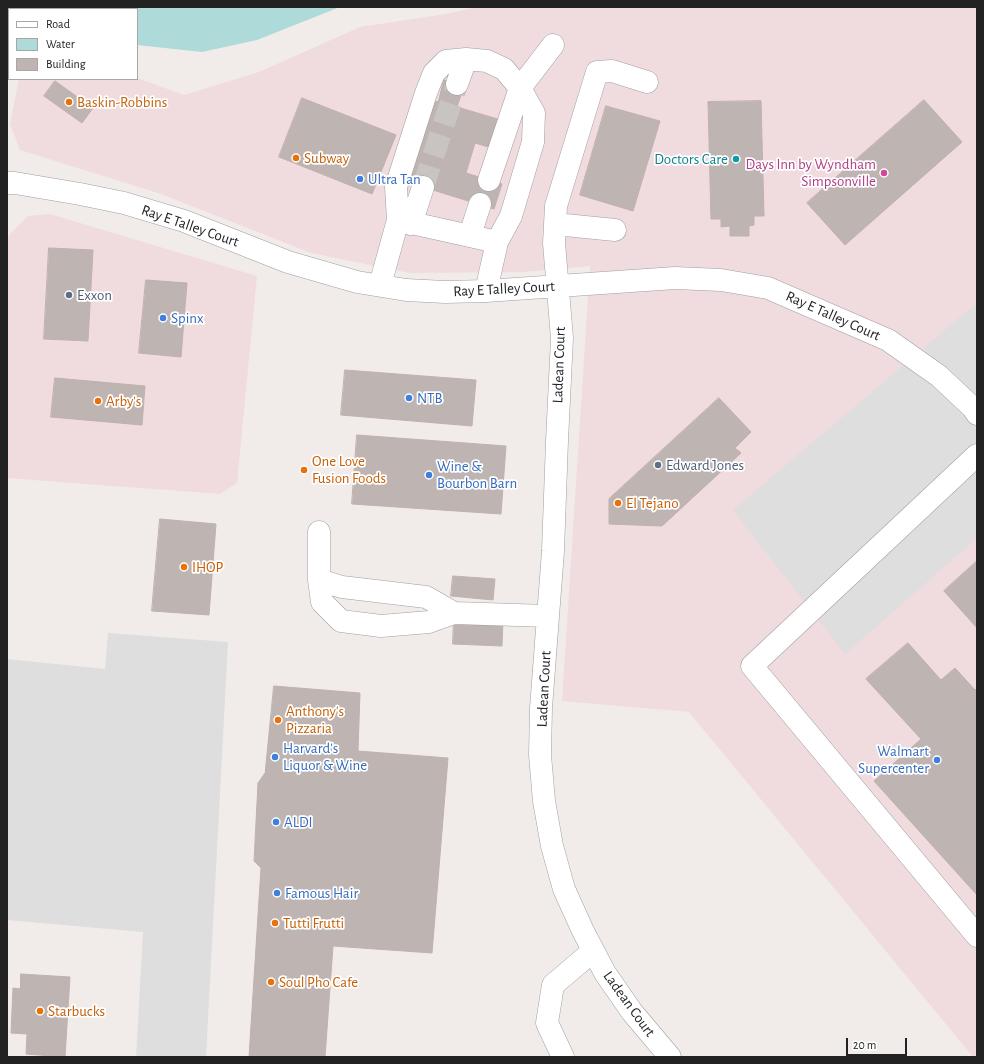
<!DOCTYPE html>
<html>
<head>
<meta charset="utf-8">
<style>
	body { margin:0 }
	#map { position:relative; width:984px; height:1064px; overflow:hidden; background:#f1ece9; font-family:"Alegreya Sans",sans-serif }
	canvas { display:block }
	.frame { position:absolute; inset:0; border:8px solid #222; pointer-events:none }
	.legend { position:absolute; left:8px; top:8px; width:130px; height:72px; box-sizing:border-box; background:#fff; border:1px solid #a7a7a7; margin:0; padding:5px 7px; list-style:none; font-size:12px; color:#222 }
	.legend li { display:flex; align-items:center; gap:8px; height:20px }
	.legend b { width:20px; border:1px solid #a7a7a7 }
	.scale { position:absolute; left:846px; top:1038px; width:61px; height:18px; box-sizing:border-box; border:2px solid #222; border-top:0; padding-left:5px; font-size:12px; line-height:14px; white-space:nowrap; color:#222; -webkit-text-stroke:3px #fff; paint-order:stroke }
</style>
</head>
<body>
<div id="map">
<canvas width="984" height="1064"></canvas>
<div class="frame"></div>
<ul class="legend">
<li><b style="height:5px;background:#fff"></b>Road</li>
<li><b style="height:11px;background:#aedad9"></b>Water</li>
<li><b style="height:11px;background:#beb4b2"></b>Building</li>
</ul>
<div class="scale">20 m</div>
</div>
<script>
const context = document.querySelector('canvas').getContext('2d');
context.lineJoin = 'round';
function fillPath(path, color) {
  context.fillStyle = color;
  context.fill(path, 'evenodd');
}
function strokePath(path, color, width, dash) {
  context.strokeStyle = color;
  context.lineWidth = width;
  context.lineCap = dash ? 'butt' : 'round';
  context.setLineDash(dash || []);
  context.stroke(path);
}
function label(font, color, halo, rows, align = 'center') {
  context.font = font + ' "Alegreya Sans",sans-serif';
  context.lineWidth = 3.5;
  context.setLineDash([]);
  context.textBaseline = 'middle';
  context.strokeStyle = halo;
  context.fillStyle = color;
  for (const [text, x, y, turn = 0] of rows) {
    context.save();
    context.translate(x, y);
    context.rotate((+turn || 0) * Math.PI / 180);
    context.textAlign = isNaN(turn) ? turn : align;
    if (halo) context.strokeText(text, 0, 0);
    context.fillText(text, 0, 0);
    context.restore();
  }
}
fillPath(new Path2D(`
	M477 7H977V1057H973L689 712 562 701 590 266 524 272 410 273 311 253 161 194 20 150 10 124 19 79H137V78L184 95 259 72 360 27 446 14Z
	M50 214 257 276 237 483 220 494 7 478V246L9 235 28 216Z`), '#f0dbdf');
fillPath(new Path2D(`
	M977 303V538L845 654 733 510Z
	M108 633 228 642 206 1057H136L143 932 7 920V659L105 669Z`), '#dedede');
fillPath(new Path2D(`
	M121 7H340L257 40 202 52 137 45V9H120Z`), '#aedad9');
const building = new Path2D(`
	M444 80 464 86 457 107 501 120 492 148 475 143 466 173 502 184 494 209 404 181 429 100 438 102Z
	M55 81 93 108 82 123 44 96Z
	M302 98 396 135 372 194 279 157Z
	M924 100 962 142 845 245 807 203Z
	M761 101 764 216H754V225L749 226V236H730V226L721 227V219H711L708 102Z
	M606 106 660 121 633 211 580 195Z
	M49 248 93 250 88 341 44 339Z
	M146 280 187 283 181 357 139 353Z
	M345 370 476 380 472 426 341 415Z
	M55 378 145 386 142 425 51 417Z
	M719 398 751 432 735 448 741 453 662 526 609 524V499Z
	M357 435 506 446 501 514 352 504Z
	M160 519 216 524 209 615 152 611Z
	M977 561V628L944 591Z
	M453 576 495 579 493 600 451 596Z
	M454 615 503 618 502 646 453 644Z
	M908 643 941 680 955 668 975 690 977 688V895L874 781 921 739 866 679Z
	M274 686 360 693 358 751 448 758 432 953 333 946 325 1057H249L261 868 254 861 258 783 265 773Z
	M21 974 70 977 65 1057 26 1054 27 1034 11 1033 13 988 20 989Z`);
fillPath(building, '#beb4b2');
strokePath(building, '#c1b1ad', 1);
strokePath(new Path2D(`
	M423 187 457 84`), '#c8c4c1', 22, [22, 11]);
const minor = new Path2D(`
	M647 82 612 71 597 72 556 206 554 243 562 338 557 441 553 551 541 708 540 755 544 801 552 846 564 889 583 931 605 973 632 1012 670 1057
	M457 84 466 59
	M489 180 520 88 553 45
	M7 183H15L80 194 124 203 184 221 288 262 357 282 406 290 445 292 486 291 675 278 721 280 768 288 888 340 939 376 973 408 977 414
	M398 220 497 242
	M411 224 423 187
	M555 224 615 230
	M470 235 480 204
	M380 285 398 220 396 187 426 93 434 73 446 61 466 59 487 61 504 69 520 88 534 113 533 142 511 216 497 242 486 291
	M977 455 752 666 977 936
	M319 532V580L322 602 341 621 381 626 429 622 454 613 548 616
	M319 580 342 587 426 597 454 613
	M563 1057 547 1023 553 985 593 951`);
strokePath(minor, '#9f9f9f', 23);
strokePath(minor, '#fff', 22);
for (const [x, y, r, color] of [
	[69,102,4,"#e8710a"],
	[296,158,4,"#e8710a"],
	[736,159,4,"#0f9aa8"],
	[884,173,4,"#d1479c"],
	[360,179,4,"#3f7fe0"],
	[69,295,4,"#5c6f8a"],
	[163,318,4,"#3f7fe0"],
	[409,398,4,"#3f7fe0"],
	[98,401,4,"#e8710a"],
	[658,465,4,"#5c6f8a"],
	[304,470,4,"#e8710a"],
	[429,475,4,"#3f7fe0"],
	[618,503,4,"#e8710a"],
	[184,567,4,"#e8710a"],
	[278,720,4,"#e8710a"],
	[275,757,4,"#3f7fe0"],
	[937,760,4,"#3f7fe0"],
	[276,822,4,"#3f7fe0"],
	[277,893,4,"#3f7fe0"],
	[275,923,4,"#e8710a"],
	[271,982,4,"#e8710a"],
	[40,1011,4,"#e8710a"]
]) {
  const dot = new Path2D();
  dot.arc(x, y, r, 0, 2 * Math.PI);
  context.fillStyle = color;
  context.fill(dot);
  strokePath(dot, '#fff', 1.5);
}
label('15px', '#c56008', '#fff', [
	["Baskin-Robbins",77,102],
	["Subway",304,158],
	["Arby's",106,401],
	["One Love",312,461],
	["Fusion Foods",312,478],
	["El Tejano",626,503],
	["IHOP",192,567],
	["Anthony's",286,711],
	["Pizzaria",286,728],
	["Tutti Frutti",283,923],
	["Soul Pho Cafe",279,982],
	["Starbucks",48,1011]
], 'left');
label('15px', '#0d838f', '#fff', [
	["Doctors Care",728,159]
], 'right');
label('15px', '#b23c85', '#fff', [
	["Days Inn by Wyndham",876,164],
	["Simpsonville",876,181]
], 'right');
label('15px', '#366cbe', '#fff', [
	["Ultra Tan",368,179],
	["Spinx",171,318],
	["NTB",417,398],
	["Wine &",437,466],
	["Bourbon Barn",437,483],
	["Harvard's",283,748],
	["Liquor & Wine",283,765],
	["Walmart",929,751,"right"],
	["Supercenter",929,768,"right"],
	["ALDI",284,822],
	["Famous Hair",285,893]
], 'left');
label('15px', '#222', '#fff', [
	["Ray E Talley Court",190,226,19],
	["Ray E Talley Court",504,289,-3],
	["Ray E Talley Court",833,316,24],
	["Ladean Court",559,365,-88],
	["Ladean Court",544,689,-87],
	["Ladean Court",629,1004,54]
]);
label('15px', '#4e5e75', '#fff', [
	["Exxon",77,295],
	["Edward Jones",666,465]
], 'left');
</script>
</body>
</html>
